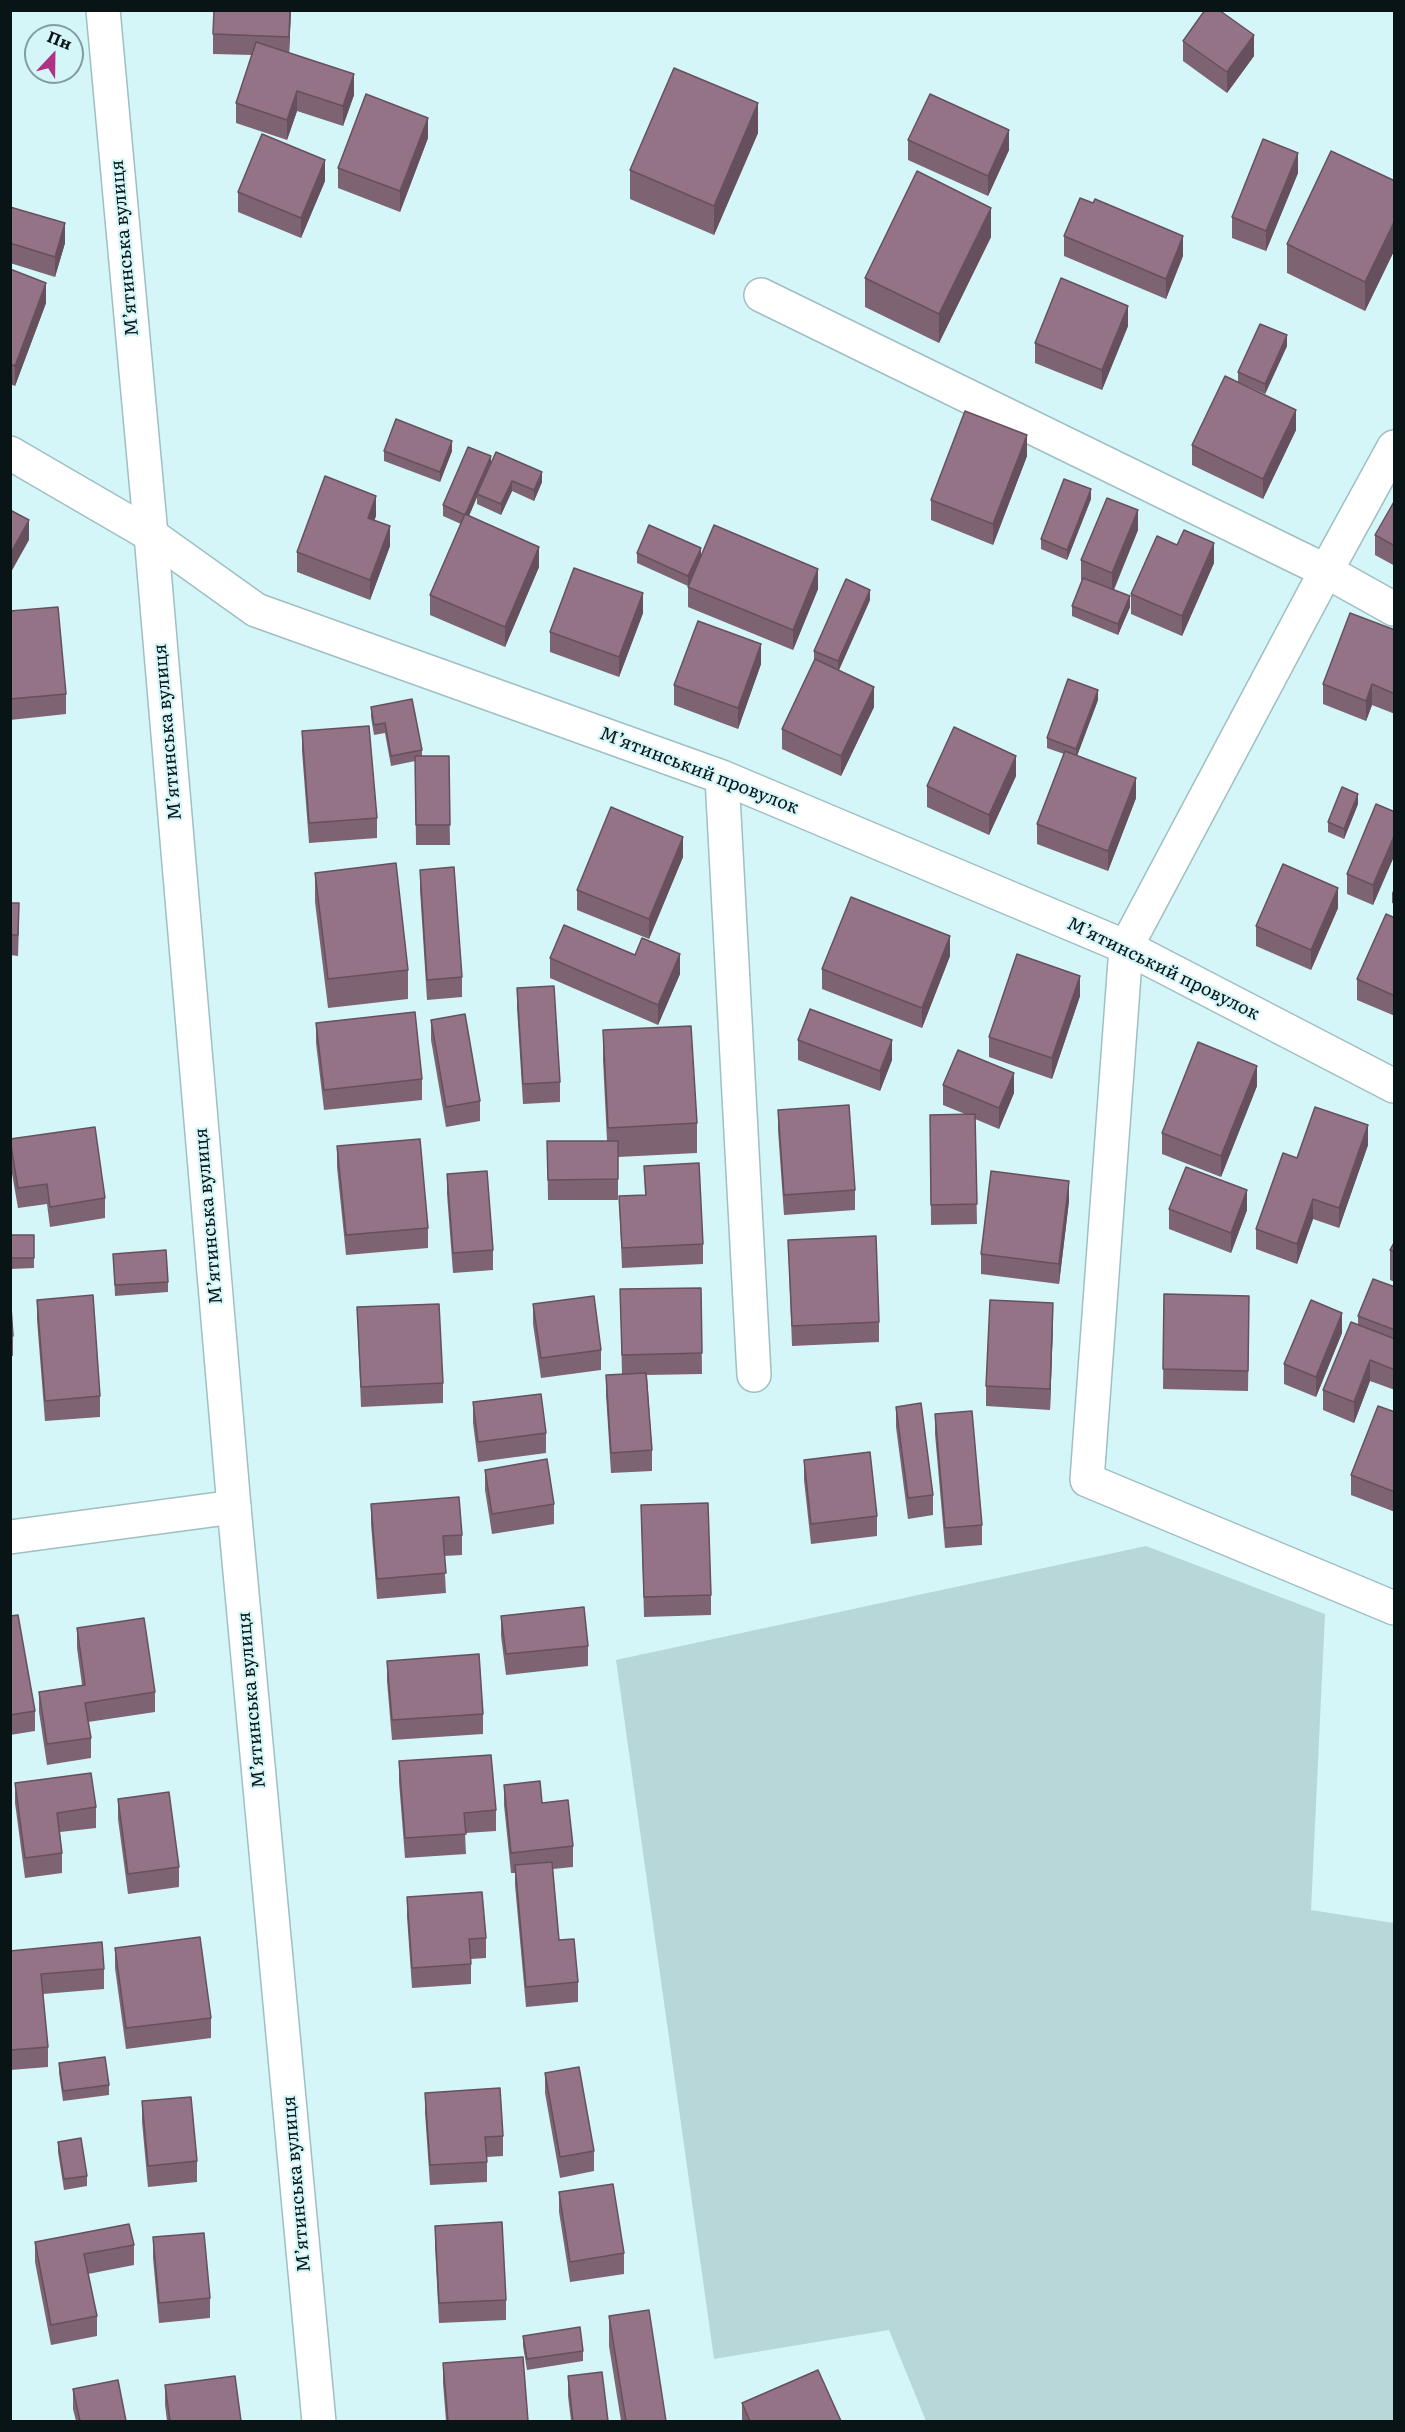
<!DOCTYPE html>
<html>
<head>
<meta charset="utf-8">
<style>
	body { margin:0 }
	#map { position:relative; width:1405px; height:2432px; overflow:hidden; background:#d5f6f8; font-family:Literata,serif }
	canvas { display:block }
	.frame { position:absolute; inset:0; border:12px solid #091416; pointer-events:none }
	.north { position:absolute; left:24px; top:24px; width:60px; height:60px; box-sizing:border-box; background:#d5f6f8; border:2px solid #839c9e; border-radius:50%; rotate:22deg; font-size:16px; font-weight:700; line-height:24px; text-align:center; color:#091416 }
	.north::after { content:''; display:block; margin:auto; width:21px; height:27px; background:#af3384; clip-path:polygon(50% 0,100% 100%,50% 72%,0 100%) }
</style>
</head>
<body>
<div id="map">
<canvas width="1405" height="2432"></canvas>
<div class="frame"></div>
<div class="north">Пн</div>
</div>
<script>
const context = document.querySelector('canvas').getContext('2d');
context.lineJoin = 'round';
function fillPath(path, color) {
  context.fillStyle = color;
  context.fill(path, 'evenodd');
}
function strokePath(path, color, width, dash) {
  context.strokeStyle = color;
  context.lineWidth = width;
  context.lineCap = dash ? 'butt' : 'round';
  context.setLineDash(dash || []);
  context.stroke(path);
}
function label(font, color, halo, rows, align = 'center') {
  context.font = font + ' Literata,serif';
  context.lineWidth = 4.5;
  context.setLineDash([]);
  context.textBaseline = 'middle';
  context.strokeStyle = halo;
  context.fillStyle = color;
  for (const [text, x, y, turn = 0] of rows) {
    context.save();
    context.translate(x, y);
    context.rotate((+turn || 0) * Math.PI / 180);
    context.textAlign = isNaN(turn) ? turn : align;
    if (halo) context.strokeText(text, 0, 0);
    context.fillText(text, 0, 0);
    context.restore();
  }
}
fillPath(new Path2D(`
	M1146 1546 1325 1614 1311 1910 1394 1923V2421H926L889 2330 714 2359 616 1660Z`), '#b8d7d9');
const minor = new Path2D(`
	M761 295 1326 571 1394 609
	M1394 447 1326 571 1126 947 1087 1480 1394 1608
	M10 453 151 535 256 610 722 777 1126 947 1394 1086
	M722 777 754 1375
	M10 1537 234 1507`);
const tertiary = new Path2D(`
	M103 10 151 535 234 1507 319 2422`);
strokePath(minor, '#a0bfc2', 36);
strokePath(tertiary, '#a0bfc2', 36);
strokePath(minor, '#fff', 33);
strokePath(tertiary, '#fff', 33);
fillPath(new Path2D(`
	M291 10 289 53 354 95 343 126 297 111 287 140 236 123V103L252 55 213 54V34Z
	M1183 41 1254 56 1227 93 1183 61Z
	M758 133 714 235 630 199V170Z
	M428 138 400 212 338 188V168Z
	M908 140 1009 150 988 196 908 160Z
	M1298 173 1266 251 1232 238V217Z
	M325 181 301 238 238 212V192Z
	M1395 181V249L1365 311 1287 273V244Z
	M1093 203 1183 256 1166 299 1064 256V236Z
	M10 207 65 243 55 277 10 263Z
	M991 237 939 343 865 307V278Z
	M10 269 46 303 15 386 10 384Z
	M1128 326 1102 390 1035 363V343Z
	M1287 346 1265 394 1238 382V372Z
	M1296 430 1263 499 1192 465V445Z
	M384 451H452L440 482 384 461Z
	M1027 456 993 545 931 520V500Z
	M491 464 542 482 534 501 512 491 501 515 477 504V497L469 516 539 567 505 647 430 615V595L461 524 443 516V505Z
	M1091 499 1067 560 1041 549V539Z
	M1395 500V566L1375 555V535Z
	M376 516 374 520 390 546 370 600 297 572V552Z
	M1138 530 1114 590 1130 607 1118 635 1072 616V606L1082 581 1081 580V560Z
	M637 553 701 557 818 589 793 650 688 607V586L637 563Z
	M1214 563 1182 636 1131 614V594Z
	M870 600 839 670 874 707 841 776 782 749V729L814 660V651Z
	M10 611 66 694V714L10 720Z
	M643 613 619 677 550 652V632Z
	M1395 630V714L1372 705 1366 721 1323 704V684Z
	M761 664 738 729 674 705V685Z
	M1098 700 1077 755 1136 798 1108 871 1037 844V824L1064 754 1047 748V738Z
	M371 707 422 750V756H449L450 845H416L415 761 391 766 385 733 374 735 371 717Z
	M302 731 377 818V838L309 843 302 751Z
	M1016 776 989 835 927 807V786Z
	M1358 804 1344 839 1328 832V822Z
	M1395 812V854L1373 905 1347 894V874Z
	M683 857 649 939 577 910V890Z
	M420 870 462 977V997L427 1000 420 890Z
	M315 873 408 970V999L328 1008 315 902Z
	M1395 886V904L1392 903V893Z
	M10 903 19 924 18 956 10 955Z
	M1338 908 1311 970 1256 946V926Z
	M1395 918V1016L1357 1000V979Z
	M950 956 922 1028 822 989V969Z
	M550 958 680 974 658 1025 550 978Z
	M517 988 560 1082V1102L523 1104 517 1008Z
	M1080 996 1052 1079 989 1057V1037Z
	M431 1020 480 1101V1121L446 1127 431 1040Z
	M316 1023 422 1079V1100L324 1110 316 1043Z
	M603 1030 697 1123V1153L618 1157V1200H548L547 1141H607L603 1060Z
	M798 1040 892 1060 880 1091 798 1060Z
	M943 1085 1014 1093 999 1129 975 1119 977 1224 931 1225 930 1115 965 1114 943 1105Z
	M1257 1086 1221 1177 1162 1154V1133Z
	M778 1110 855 1190V1210L784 1215 778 1130Z
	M10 1139 105 1198V1218L50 1227 47 1204 18 1208 10 1162Z
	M1368 1145 1339 1228 1313 1219 1297 1264 1256 1249V1229L1297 1158Z
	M337 1146 428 1228V1248L346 1255 337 1167Z
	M644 1166 703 1244V1264L622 1268 619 1196 645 1195Z
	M447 1174 493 1250V1270L453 1273 447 1194Z
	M1069 1201 1059 1284 981 1274V1254Z
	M1169 1209 1247 1210 1231 1253 1169 1229Z
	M10 1235H34V1268L10 1269Z
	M788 1240 879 1322V1342L792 1346Z
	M1395 1241V1282L1390 1280V1250Z
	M113 1254 168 1282V1292L115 1296Z
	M1395 1287V1390L1370 1381 1354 1423 1323 1410V1390L1358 1325V1316Z
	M701 1288 702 1374 647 1375 652 1450V1471L611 1473 606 1395V1375L622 1374 620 1289Z
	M10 1292 13 1336V1356H10Z
	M1164 1294 1249 1316 1248 1391 1163 1389Z
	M37 1300 100 1396V1417L45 1421 37 1320Z
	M533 1304 601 1350V1370L541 1378 533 1324Z
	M357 1307 443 1383V1403L361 1407Z
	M1053 1323 1050 1410 986 1406V1386Z
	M1342 1333 1316 1397 1284 1384V1364Z
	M473 1402 546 1433V1453L478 1462 473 1423Z
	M896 1407 933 1495V1515L908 1519 896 1427Z
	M1395 1412V1512L1351 1495V1475Z
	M935 1414 982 1525V1545L945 1548 935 1434Z
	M804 1460 877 1516V1536L811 1544 804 1480Z
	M485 1470 554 1504V1524L492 1534 485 1490Z
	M371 1504 462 1535V1555L444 1556 446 1593 377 1599 371 1524Z
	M641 1505 711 1595V1615L644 1617Z
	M10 1616 35 1711V1731L10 1735Z
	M501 1616 588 1646V1666L506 1675 501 1636Z
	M77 1628 155 1692V1712L88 1722 91 1738V1758L47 1765 39 1712V1692L82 1685 77 1648Z
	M387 1661 483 1714V1734L392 1740 387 1681Z
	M399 1761 496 1810V1831L465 1833 466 1854 405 1858 399 1782Z
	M15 1783 96 1807V1828L60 1832 62 1853V1873L25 1878 15 1803Z
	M504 1785 542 1803 573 1846V1867L553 1869 559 1940 578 1982V2002L526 2007 515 1885V1873H511L504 1805Z
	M118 1799 179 1867V1887L128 1894 118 1819Z
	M407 1897 486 1938V1958L471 1959V1984L412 1988 407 1917Z
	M115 1948 211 2018V2038L126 2049 115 1968Z
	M10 1951 104 1969V1989L43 1994 48 2047V2067L10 2070Z
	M59 2063 109 2085V2095L63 2101 59 2073Z
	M545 2073 594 2151V2171L560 2178 545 2093Z
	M425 2093 503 2136V2156L487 2157V2182L430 2185 425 2113Z
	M142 2101 197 2161V2182L148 2187 142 2122Z
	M58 2142 87 2176V2186L64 2190 58 2152Z
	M559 2192 624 2253V2274L570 2282 559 2212Z
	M435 2226 506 2300V2320L439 2323 435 2246Z
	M153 2237 210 2298V2318L159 2323 153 2258Z
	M35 2242 134 2245V2265L88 2274 97 2316V2336L51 2345 35 2262Z
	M609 2316 666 2421H621L609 2346Z
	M523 2336 583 2351V2361L527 2370 523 2346Z
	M443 2363 528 2421H446L443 2383Z
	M568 2376 608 2421H571L568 2396Z
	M165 2385 241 2421H167L165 2405Z
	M73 2389 126 2421H76L73 2409Z
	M742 2403 841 2421H742Z`), '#7e6372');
fillPath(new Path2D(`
	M290 10H291L289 57V37Z
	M1254 35V56L1227 93V72Z
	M354 74V95L343 126V106Z
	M297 91V111L287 140V120Z
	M758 103V133L714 235V206Z
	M428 118V138L400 212V191Z
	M1009 130V150L988 196V176Z
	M1298 153V173L1266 251V231Z
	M325 160V181L301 238V218Z
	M991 208V237L939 343V314Z
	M1395 220V249L1365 311V282Z
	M65 223V243L55 277V257Z
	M1183 236V256L1166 299V279Z
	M46 283V303L15 386V366Z
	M1128 306V326L1102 390V370Z
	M1287 335V346L1265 394V384Z
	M1296 410V430L1263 499V479Z
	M1027 435V456L993 545V524Z
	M452 441V451L440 482V472Z
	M491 456V466L477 494V497L465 525V515Z
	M542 472V482L534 501V490Z
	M512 481V491L501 515V504Z
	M1091 489V499L1067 560V550Z
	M376 496V516L368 538V518Z
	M1138 510V530L1112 593V573Z
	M29 520V540L10 574V554Z
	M390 526V546L370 600V580Z
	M1214 543V563L1182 636V616Z
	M539 547V567L505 647V627Z
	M701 548V558L688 586V576Z
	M818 569V589L793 650V630Z
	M870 590V600L838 672V661Z
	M643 593V613L619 677V657Z
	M1130 596V607L1118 635V624Z
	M761 644V664L738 729V708Z
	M1372 684V705L1366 721V701Z
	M874 687V707L841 776V756Z
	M1098 690V700L1076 759V749Z
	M1016 756V776L989 835V815Z
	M1136 778V798L1108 871V851Z
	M1358 794V804L1344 839V829Z
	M1395 834V854L1373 905V885Z
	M683 837V857L649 939V919Z
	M1338 888V908L1311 970V950Z
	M950 936V956L922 1028V1008Z
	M680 954V974L658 1025V1005Z
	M1080 976V996L1052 1079V1058Z
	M892 1040V1060L880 1091V1071Z
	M1257 1066V1086L1221 1177V1156Z
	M1014 1073V1093L999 1129V1108Z
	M1368 1125V1145L1339 1228V1208Z
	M1069 1181V1201L1059 1284V1264Z
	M1247 1190V1210L1231 1253V1233Z
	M1313 1199V1219L1297 1264V1244Z
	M1053 1303V1323L1050 1410V1389Z
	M1342 1313V1333L1316 1397V1377Z
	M1370 1360V1381L1354 1423V1402Z`), '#67505d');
const building = new Path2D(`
	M214 10H290L289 37 213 34Z
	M1205 10H1219L1254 35 1227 72 1183 41Z
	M256 42 354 74 343 106 297 91 287 120 236 103Z
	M674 68 758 103 714 206 630 170Z
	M366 94 428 118 400 191 338 168Z
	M930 94 1009 130 988 176 908 140Z
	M262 134 325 160 301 218 238 192Z
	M1263 139 1298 153 1266 231 1232 217Z
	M1331 151 1395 181V220L1365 282 1287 244Z
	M917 171 991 208 939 314 865 278Z
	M1080 198 1093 203 1095 199 1183 236 1166 279 1064 236Z
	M10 207 65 223 55 257 10 243Z
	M10 269 46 283 15 366 10 364Z
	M1061 278 1128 306 1102 370 1035 343Z
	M1260 324 1287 335 1265 384 1238 372Z
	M1225 376 1296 410 1263 479 1192 445Z
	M965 411 1027 435 993 524 931 500Z
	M396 419 452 441 440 472 384 451Z
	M468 447 491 456 465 515 443 505Z
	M496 452 542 472 534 490 512 481 501 504 477 494Z
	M325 476 376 496 368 518 390 526 370 580 297 552Z
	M1064 479 1091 489 1067 550 1041 539Z
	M1107 498 1138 510 1112 573 1081 560Z
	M1395 500V546L1375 535Z
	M10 510 29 520 10 554Z
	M465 514 539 547 505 627 430 595Z
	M649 525 701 548 688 576 637 553Z
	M714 525 818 569 793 630 688 587Z
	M1184 530 1214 543 1182 616 1131 594 1157 536 1177 545Z
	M574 568 643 593 619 657 550 632Z
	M1083 578 1130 596 1118 624 1072 606Z
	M846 579 870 590 838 661 814 651Z
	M58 607 66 694 10 699V611Z
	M1350 613 1395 630V694L1372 684 1366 701 1323 684Z
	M698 621 761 644 738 708 674 685Z
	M815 659 874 687 841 756 782 729Z
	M1068 679 1098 690 1076 749 1047 738Z
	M412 699 422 750 391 756 385 723 374 725 371 707Z
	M369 726 377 818 309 823 302 731Z
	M954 727 1016 756 989 815 927 786Z
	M1065 751 1136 778 1108 851 1037 824Z
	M415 756H449L450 825H416Z
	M1342 787 1358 794 1344 829 1328 822Z
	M1376 804 1395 812V834L1373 885 1347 874Z
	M611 807 683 837 649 919 577 890Z
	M396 863 408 970 328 979 315 873Z
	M1283 864 1338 888 1311 950 1256 926Z
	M454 867 462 977 427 980 420 870Z
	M851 897 950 936 922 1008 822 969Z
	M10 903H19L18 935H10Z
	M1386 914 1395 918V996L1357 979Z
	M564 925 635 955 642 938 680 954 658 1005 550 958Z
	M1017 954 1080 976 1052 1058 989 1037Z
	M554 986 560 1082 523 1084 517 988Z
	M810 1009 892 1040 880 1071 798 1040Z
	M415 1012 422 1079 324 1090 316 1023Z
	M465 1014 480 1101 446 1107 431 1020Z
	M691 1026 697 1123 608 1128 603 1030Z
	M1198 1042 1257 1066 1221 1156 1162 1133Z
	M958 1050 1014 1073 999 1108 943 1085Z
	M849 1105 855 1190 784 1195 778 1110Z
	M1315 1107 1368 1125 1339 1208 1313 1199 1297 1244 1256 1229 1283 1153 1297 1158Z
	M975 1114 977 1204 931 1205 930 1115Z
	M95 1127 105 1198 50 1207 47 1184 18 1188 10 1139Z
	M420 1139 428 1228 346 1235 337 1146Z
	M547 1141H618V1179L548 1180Z
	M699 1163 703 1244 622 1248 619 1196 646 1195 644 1166Z
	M1186 1167 1247 1190 1231 1233 1169 1209Z
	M487 1171 493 1250 453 1253 447 1174Z
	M991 1171 1069 1181 1059 1264 981 1254Z
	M10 1235H34V1258H10Z
	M876 1236 879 1322 792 1326 788 1240Z
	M1395 1241V1252L1390 1250Z
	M166 1250 168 1282 115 1285 113 1254Z
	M1373 1279 1395 1287V1330L1358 1316Z
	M701 1288 702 1353 622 1355 620 1289Z
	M10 1292 13 1336H10Z
	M1164 1294 1249 1296 1248 1371 1163 1369Z
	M93 1295 100 1396 45 1401 37 1300Z
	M594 1296 601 1350 541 1358 533 1304Z
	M990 1300 1053 1303 1050 1389 986 1386Z
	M1311 1300 1342 1313 1316 1377 1284 1364Z
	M439 1304 443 1383 361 1387 357 1307Z
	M1351 1322 1395 1339V1370L1370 1360 1354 1402 1323 1390Z
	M646 1373 652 1450 611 1453 606 1375Z
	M541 1394 546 1433 478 1442 473 1402Z
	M921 1403 933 1495 908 1498 896 1407Z
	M1378 1406 1395 1412V1492L1351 1475Z
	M972 1411 982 1525 945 1528 935 1414Z
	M870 1452 877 1516 811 1524 804 1460Z
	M547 1459 554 1504 492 1514 485 1470Z
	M459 1497 462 1535 443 1536 446 1573 377 1579 371 1504Z
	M708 1503 711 1595 644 1597 641 1505Z
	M584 1607 588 1646 506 1654 501 1616Z
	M18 1615 35 1711 10 1715V1616Z
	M144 1618 155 1692 85 1703 91 1738 47 1744 39 1692 85 1685 77 1628Z
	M479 1654 483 1714 392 1720 387 1661Z
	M491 1755 496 1810 464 1813 466 1834 405 1838 399 1761Z
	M91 1773 96 1807 57 1813 62 1853 25 1858 15 1783Z
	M540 1781 542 1803 568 1800 573 1846 511 1853 504 1785Z
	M169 1792 179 1867 128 1874 118 1799Z
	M552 1862 559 1940 574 1939 578 1982 526 1987 515 1865Z
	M482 1892 486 1938 469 1939 471 1964 412 1968 407 1897Z
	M200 1937 211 2018 126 2028 115 1948Z
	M102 1942 104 1969 41 1974 48 2047 10 2050V1951Z
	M105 2057 109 2085 63 2091 59 2063Z
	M579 2067 594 2151 560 2157 545 2073Z
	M500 2088 503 2136 485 2137 487 2162 430 2165 425 2093Z
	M191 2097 197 2161 148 2166 142 2101Z
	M81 2138 87 2176 64 2179 58 2142Z
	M613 2184 624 2253 570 2262 559 2192Z
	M502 2222 506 2300 439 2303 435 2226Z
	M129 2224 134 2245 84 2254 97 2316 51 2325 35 2242Z
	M204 2233 210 2298 159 2303 153 2237Z
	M649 2310 666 2421H626L609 2316Z
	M580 2327 583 2351 527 2359 523 2336Z
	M523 2357 528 2421H448L443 2363Z
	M818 2370 841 2421H750L742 2403Z
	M602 2372 608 2421H573L568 2376Z
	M235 2376 241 2421H170L165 2385Z
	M118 2380 126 2421H80L73 2389Z`);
fillPath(building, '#937385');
strokePath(building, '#67505d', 1.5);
label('18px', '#091416', '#d5f6f8', [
	["Мʼятинська вулиця",125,248,-95],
	["Мʼятинська вулиця",168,732,-95],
	["Мʼятинський провулок",699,771,21],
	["Мʼятинський провулок",1163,969,26],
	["Мʼятинська вулиця",209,1216,-95],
	["Мʼятинська вулиця",252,1700,-95],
	["Мʼятинська вулиця",297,2184,-95]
]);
</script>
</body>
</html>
